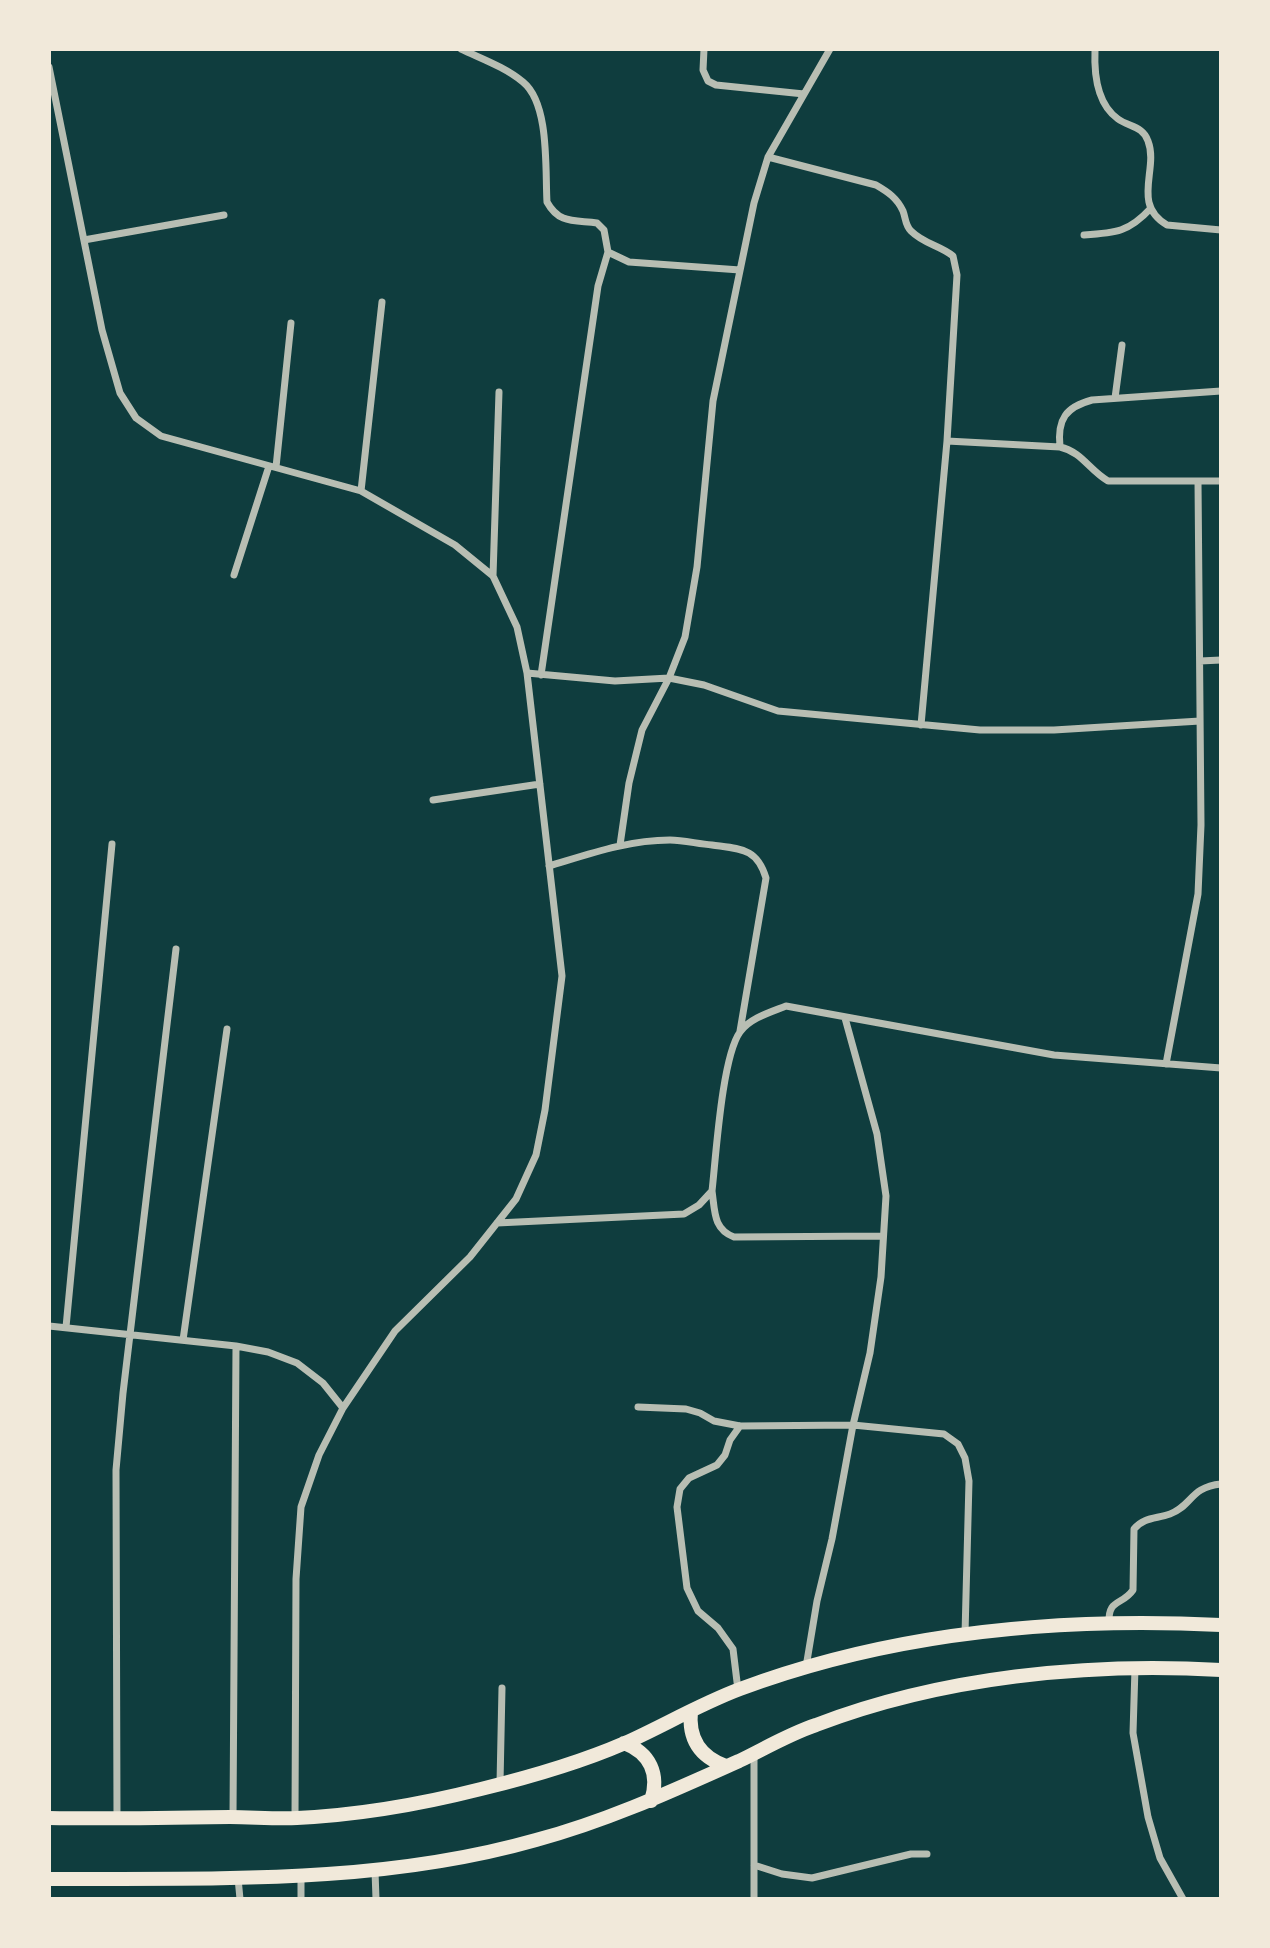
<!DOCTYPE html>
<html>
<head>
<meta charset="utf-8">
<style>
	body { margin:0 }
	#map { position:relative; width:1270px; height:1948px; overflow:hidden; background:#0f3d3e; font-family:"Source Sans 3",sans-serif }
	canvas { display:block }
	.frame { position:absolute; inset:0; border:51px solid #f1e9da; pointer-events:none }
</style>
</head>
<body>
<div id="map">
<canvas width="1270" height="1948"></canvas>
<div class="frame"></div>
</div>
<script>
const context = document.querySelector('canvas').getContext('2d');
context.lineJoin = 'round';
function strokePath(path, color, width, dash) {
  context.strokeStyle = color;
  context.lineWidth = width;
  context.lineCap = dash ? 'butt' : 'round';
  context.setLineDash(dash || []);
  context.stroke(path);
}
strokePath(new Path2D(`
	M461 49C482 59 505 67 523 82 550 104 545 170 547 202 559 224 574 220 597 223L604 230 608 252 629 262 740 270
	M704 49 703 70 708 81 716 85 804 94
	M1095 50C1094 74 1097 104 1118 119 1129 127 1143 126 1148 141 1159 169 1131 204 1167 225L1221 230
	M49 67 102 330 120 393 136 418 161 436 361 491 455 545 493 576 517 627 527 673 562 976 545 1110 536 1155 516 1199 470 1257 395 1331 343 1408 319 1455 301 1507 296 1579 295 1818
	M768 157 876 185C888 192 897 198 903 211 906 219 905 225 911 231 924 244 939 245 953 256L957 275 947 441 921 725
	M1084 235C1116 233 1129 232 1151 208
	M84 240 224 215
	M1115 398 1122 345
	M947 441 1060 447C1082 452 1089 470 1108 481H1221
	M1060 447C1057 419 1066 407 1092 400L1221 391
	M276 467 291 323
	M361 491 382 302
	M234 575 269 466
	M493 576 499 392
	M1200 661 1221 660
	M527 673 615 681 669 678 704 685 778 711 980 730H1054L1200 721
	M541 675 598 286 608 252
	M433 800 540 784
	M620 845 629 783 642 730 669 678 685 637 697 567 713 401 754 203 768 157 830 49
	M549 866C589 854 628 840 670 840 684 840 698 844 712 845 741 849 757 848 766 878L740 1031
	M1166 1064 1198 894 1201 825 1198 481
	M712 1191C715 1211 713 1229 734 1237L883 1236
	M497 1223 684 1214 699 1205 712 1191C716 1156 722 1057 740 1032 750 1018 771 1012 786 1006L1054 1055 1221 1068
	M49 1326 236 1346 268 1352 297 1363 323 1383 343 1408
	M66 1327 112 844
	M183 1340 227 1029
	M638 1407 686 1409 700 1413 714 1421 740 1426 853 1425 944 1434 958 1444 965 1458 969 1481 965 1634
	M1109 1623C1108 1598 1122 1606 1133 1590L1134 1529C1144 1517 1156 1519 1170 1514 1192 1506 1190 1487 1221 1484
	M806 1667 817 1601 832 1539 853 1425 870 1353 881 1277 886 1196 877 1134 845 1018
	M1135 1668 1133 1733 1148 1817 1160 1858 1183 1899
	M738 1690 733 1649 718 1628 698 1611 687 1588 677 1507 680 1489 689 1478 717 1465 725 1455 730 1440 740 1426
	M754 1755V1899
	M500 1783 502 1688
	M233 1817 236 1346
	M117 1818 116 1470 123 1393 176 949
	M754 1865 782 1874 812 1878 911 1854H927
	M375 1871 376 1899
	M301 1876V1899
	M238 1878 240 1899`), '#b8beb3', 7);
strokePath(new Path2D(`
	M691 1711C688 1739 700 1757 726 1766
	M624 1743C650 1753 660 1774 651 1801
	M49 1818C109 1819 170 1818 230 1817 252 1817 275 1819 297 1818 358 1815 422 1804 481 1789 530 1777 579 1763 625 1743 663 1726 700 1704 740 1689 893 1632 1059 1617 1221 1625
	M49 1879C212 1878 378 1885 536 1840 607 1821 672 1791 739 1761 764 1749 789 1734 816 1725 941 1677 1088 1662 1221 1670`), '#f1e9da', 14);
</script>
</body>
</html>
